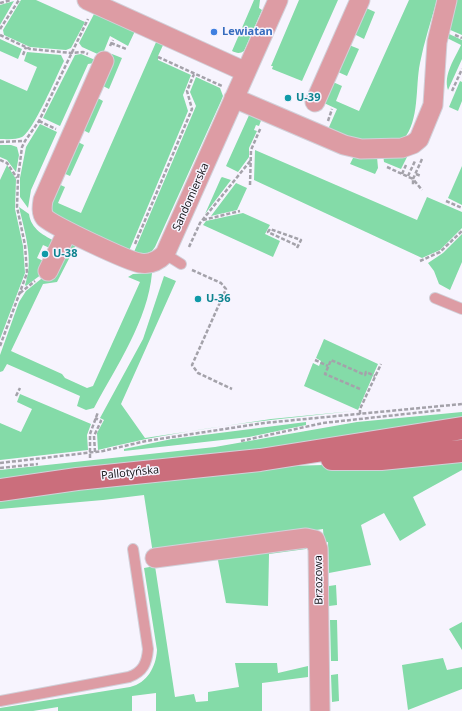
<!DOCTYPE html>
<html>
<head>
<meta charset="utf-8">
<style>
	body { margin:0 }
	canvas { display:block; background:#f7f4fe }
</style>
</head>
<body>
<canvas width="462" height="711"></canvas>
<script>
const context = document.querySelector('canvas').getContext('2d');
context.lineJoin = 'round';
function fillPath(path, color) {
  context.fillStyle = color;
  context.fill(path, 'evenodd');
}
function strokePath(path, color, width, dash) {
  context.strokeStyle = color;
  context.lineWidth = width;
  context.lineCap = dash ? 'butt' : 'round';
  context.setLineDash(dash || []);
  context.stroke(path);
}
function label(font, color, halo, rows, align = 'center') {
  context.font = font + ' "Open Sans",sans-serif';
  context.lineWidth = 3;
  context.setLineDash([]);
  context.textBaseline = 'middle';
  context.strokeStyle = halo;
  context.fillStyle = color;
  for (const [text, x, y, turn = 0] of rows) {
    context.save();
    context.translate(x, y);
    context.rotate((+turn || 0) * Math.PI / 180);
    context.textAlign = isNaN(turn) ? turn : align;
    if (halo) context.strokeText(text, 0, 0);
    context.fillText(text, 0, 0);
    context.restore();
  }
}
fillPath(new Path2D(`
	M21 0H36L85 22 71 48 66 50 30 47 4 35 3 30Z
	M254 0H260L259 8 262 10 244 51C240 54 236 53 232 51Z
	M299 0H338L302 81 272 69 273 66H271Z
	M409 0H437C431 21 424 42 420 63 415 87 420 120 403 140L362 143 326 134 337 109 324 103 333 82 342 86 336 101 359 111Z
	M457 0H462V35L448 29Z
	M14 1 0 25V5Z
	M366 8 375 12 364 39 354 34Z
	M94 14 135 31 128 46 110 36 102 56 82 47 79 43Z
	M447 33 462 40V59L448 90C443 75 455 58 461 45L447 38Z
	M0 39 22 49 18 59 0 51Z
	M157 40 164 43 158 56V60L191 75 183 95 188 111 129 251 50 212 56 183 65 187 58 203 81 213Z
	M349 45 359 49 347 76 338 72Z
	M27 52 61 55 64 61C57 75 33 132 22 137 16 140 6 139 0 139V79L27 91 37 67 24 61Z
	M81 54 100 62 88 64 60 126 43 118 75 55Z
	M112 54 122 58 109 89 99 84Z
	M196 77 220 88 223 96 221 101 155 247 152 251 144 255 134 252 196 106 190 92Z
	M460 81 462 82V101L458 111 449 107Z
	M94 96 103 101 89 133 79 128Z
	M250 113 263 115 259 126 256 125 254 130 257 131 249 148V157L238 172 226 166Z
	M40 124 57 132 31 190 28 208 20 197V178L26 147Z
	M74 140 84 145 70 176 61 172Z
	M0 145H11L17 147 19 155 16 172 7 160 0 157Z
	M255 150 417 220 427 197 462 212V228L440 250 422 258 254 180Z
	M409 153 401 169 384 162 383 154Z
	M377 157 378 168 375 174 350 164 353 158Z
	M7 165 16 179 15 209 23 246 25 273 0 339V180Z
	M462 166V205L448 198Z
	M222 177 231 180 205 214 221 178Z
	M236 183 247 188 237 210 211 216Z
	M19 207 29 214C31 229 44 236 57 242L54 250 43 245 37 258 48 263 42 274 26 286 25 285C34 260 25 233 19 207Z
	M243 213 270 225 265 234 280 241 273 257 203 225 206 221Z
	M462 234V262L450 290 439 284 434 271 428 263 443 253Z
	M71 243 76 245 57 282 43 284 11 351 62 374 65 378 87 388 93 386 140 282 128 277 133 274 152 273C148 320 116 367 94 408L86 410 77 406 80 396 7 364 3 371 0 372V355L19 302 26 291 46 275Z
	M164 276 176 281 121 404 145 438 271 419 353 411C268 420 181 429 98 450L97 433 104 420 100 418 143 339Z
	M324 339 378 364 358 410 304 386 313 363 319 366 321 361 316 358Z
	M20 394 91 424 87 435 88 450 0 460V423L21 432 32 409 17 402Z
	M462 412V420L384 435 0 480V470L215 447 357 422Z
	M306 422V425L249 437 124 451V449L172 439Z
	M462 461V470L413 497 426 525 400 541 384 513 361 525 371 565 329 573 328 542 324 543 323 529 153 554 144 495 103 500 0 509V500L110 483 289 466Z
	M306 541V549L269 554 268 606 226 603 217 555Z
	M155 566 175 697 194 694 196 702 208 701V692L239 687 235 663H277L278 673 308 666V677L262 683V711H156V693L132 696V711H58V707L33 711H0V708L130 687C147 683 156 667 157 650L144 568Z
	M336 585 337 605 329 606V586Z
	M330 620H337L338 661H331Z
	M462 622V650L449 629Z
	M443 658 447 670 462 667V689L408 710 402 665Z
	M338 674 339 701 332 702 331 675Z`), '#84dba8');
const service = new Path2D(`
	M165 254 181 264
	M435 298 462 309
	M0 701 129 677C143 672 147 663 148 649L133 549`);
const minor = new Path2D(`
	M87 0 246 72
	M104 61 43 200C42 206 41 213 45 218 49 224 130 262 140 263 150 265 158 261 165 254L278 0
	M234 98 344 145 361 149 402 148 413 144 419 139 433 105 437 42 447 0
	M315 102 360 0
	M48 271 67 232
	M155 558 306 538 315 540 318 549 320 711`);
const secondary = new Path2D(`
	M332 459H381L462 451
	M0 490 77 479 260 460 462 428`);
strokePath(service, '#d2d0d9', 12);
strokePath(minor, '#d2d0d9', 21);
strokePath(secondary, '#d2d0d9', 24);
strokePath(new Path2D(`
	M0 3 11 0
	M0 29 19 0
	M0 35 30 49 71 53 83 52 88 54
	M455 35 462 38
	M111 43 126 49
	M110 46 113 40
	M23 55 26 47
	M158 57 222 86
	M452 91 462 69
	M39 121 56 129
	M328 121 332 109
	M0 142 25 141
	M422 159 413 179 422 190
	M0 160 7 163 17 178
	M387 167 413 179V186
	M402 174 406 165
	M416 174 421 176
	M408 176 415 161
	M250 185 251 150 261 127
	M446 201 462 208
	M203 220 240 211
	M135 244 192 109 187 91 194 74
	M189 247 200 223 251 160
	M297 248 301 240 270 229 268 232 298 246
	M420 261 440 252 462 231
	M192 270 221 283 226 289 192 365 198 373 232 389
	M20 293 35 281
	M0 346 27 273 25 245 17 207 18 178 22 147 25 141 39 121 88 19
	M315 360 328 366
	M360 389 325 374 331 360 365 375 366 372 375 376
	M16 396 20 388
	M360 414V409L381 364
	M241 441 323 423 442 410
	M95 452 94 436 101 421 95 418
	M90 458V434L98 412
	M0 463 103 451 146 441 264 423 462 404
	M0 468 38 464`), '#a4a2aa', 2.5, [4, 2]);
strokePath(service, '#dd9ca4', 10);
strokePath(minor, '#dd9ca4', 19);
strokePath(secondary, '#cb6e7c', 22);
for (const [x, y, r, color] of [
	[214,32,4,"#3f7fe0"],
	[288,98,4,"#0f9aa8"],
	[45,254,4,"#0f9aa8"],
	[198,299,4,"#0f9aa8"]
]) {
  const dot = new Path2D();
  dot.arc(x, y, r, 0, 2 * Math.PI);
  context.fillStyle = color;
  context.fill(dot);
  strokePath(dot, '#f7f4fe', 1.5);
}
label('bold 11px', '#366cbe', '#f7f4fe', [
	["Lewiatan",222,32]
], 'left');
label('bold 11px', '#0d838f', '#f7f4fe', [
	["U-39",296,98],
	["U-38",53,254],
	["U-36",206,299]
], 'left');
label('11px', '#111014', '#f7f4fe', [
	["Sandomierska",191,197,-66],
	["Pallotyńska",130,473,-6],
	["Brzozowa",319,580,-91]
]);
</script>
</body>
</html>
